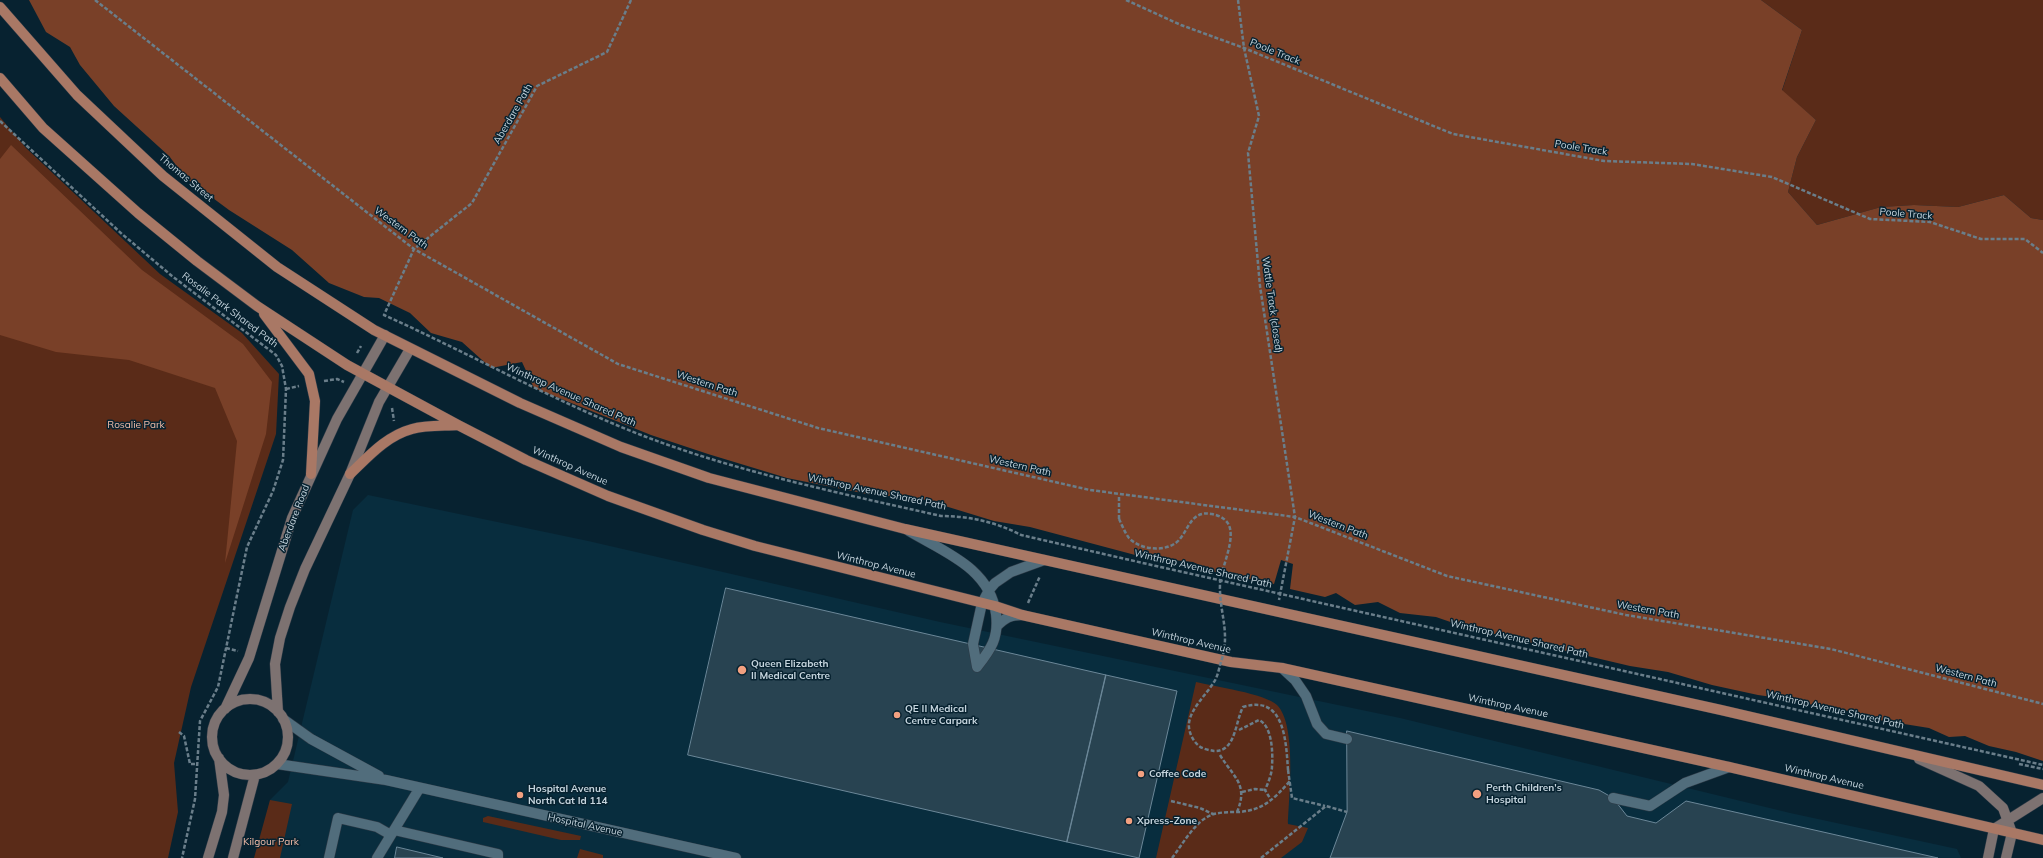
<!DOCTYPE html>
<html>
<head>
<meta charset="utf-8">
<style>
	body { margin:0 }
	canvas { display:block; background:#072230 }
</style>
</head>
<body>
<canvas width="2043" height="858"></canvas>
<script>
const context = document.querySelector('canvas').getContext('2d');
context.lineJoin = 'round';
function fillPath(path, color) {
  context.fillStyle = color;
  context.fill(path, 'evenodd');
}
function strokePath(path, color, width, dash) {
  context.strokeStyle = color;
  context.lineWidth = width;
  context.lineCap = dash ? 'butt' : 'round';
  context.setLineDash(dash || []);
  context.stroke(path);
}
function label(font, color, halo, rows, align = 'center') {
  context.font = font + ' Mulish,sans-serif';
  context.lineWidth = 3;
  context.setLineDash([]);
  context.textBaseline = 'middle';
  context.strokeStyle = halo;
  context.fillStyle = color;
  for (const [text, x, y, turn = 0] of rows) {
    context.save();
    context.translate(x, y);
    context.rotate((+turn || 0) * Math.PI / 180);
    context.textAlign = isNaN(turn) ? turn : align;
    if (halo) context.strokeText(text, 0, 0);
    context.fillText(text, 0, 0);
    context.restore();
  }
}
fillPath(new Path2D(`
	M368 495 588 541 940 622 1400 718 1790 813 1957 849 1961 858H257L270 800 288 782 353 510Z`), '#082d3e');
fillPath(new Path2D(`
	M1761 0H2043V220L2031 218 2004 195 1958 207 1914 205 1881 207 1817 225 1788 192 1797 157 1816 120 1782 91 1802 30Z
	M0 117 26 148 160 274 242 333 279 374 276 434 191 687 174 763 178 812 168 858H0Z
	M1196 682C1213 686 1266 694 1277 705 1297 725 1289 797 1288 824L1308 828 1302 842 1281 858H1156Z
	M270 800 292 804 280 858H254Z
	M488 816 581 836 580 840H561L483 822V818Z
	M580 849 603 855V858H577Z`), '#5a2b18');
fillPath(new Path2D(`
	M29 0H1761L1802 30 1782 90 1816 120 1797 157 1788 192 1817 225 1881 207 1914 205 1958 207 2004 195 2031 218 2043 220V761L2016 752 1989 746 1965 736 1949 737 1929 728 1873 719 1851 711 1828 709 1794 700 1758 695 1712 685 1668 672 1630 666 1465 627 1436 617 1400 613 1378 602 1355 605 1336 593 1325 597 1290 589 1293 564 1281 560 1274 584 1215 572 1193 562 1164 559 1154 560 1030 527 994 521 919 498 872 495 787 478 708 454 651 435 534 388 522 362 491 368 462 342 431 333 410 313 379 298 364 297 329 283 292 250 229 210 186 178 169 156 114 106 80 65 70 47 46 32Z
	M11 145 142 270 243 344 272 382 266 434 225 563 237 441 215 388 129 360 56 352 0 335V159Z`), '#794028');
const building = new Path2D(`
	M726 588 1106 675 1067 842 688 755Z
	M1106 675 1177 691 1139 858 1067 842Z
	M1347 731 1599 790 1613 798 1627 816 1656 823 1686 801 1938 858H1330L1347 812Z
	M397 847 443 858H395Z`);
fillPath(building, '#284351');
strokePath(building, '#6b8798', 1);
const lane = new Path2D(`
	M909 531C944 552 990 568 996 614 999 638 991 649 977 667
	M997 626C1005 618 1010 615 1022 615
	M977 667 973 644 982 603 989 590 995 583 1011 572 1044 560
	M1282 668 1295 680 1306 696 1317 724 1326 734 1347 739
	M283 719 311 739 379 776
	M277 764 386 780 736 858
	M1613 798 1650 806 1685 783 1729 767
	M394 830 498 854V858
	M329 858 338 818 377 827 391 835
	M377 858 419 789`);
const secondary = new Path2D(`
	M212 737a38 38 0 1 1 76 0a38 38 0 1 1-76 0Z
	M225 709 249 658 292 518 337 419 385 335
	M278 712 275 664 280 638 290 607 305 569 350 474 379 402 410 349
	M1919 759 1979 786 2003 808 2012 833 2006 858
	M208 858 222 812 224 795 219 758
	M233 858 255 775
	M1988 858 1994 829 2043 798`);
const primary = new Path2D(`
	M0 7 77 95 163 176 277 267 374 330 520 403 621 447 709 478 905 529 1721 710 2043 785
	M0 78 43 128 138 213 197 261 257 306 347 365 458 425 526 460 608 496 703 530 755 546 995 606 1022 615 1231 662 1282 668 1729 767 2043 840
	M264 314 309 374 315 401 311 474
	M350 474C368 457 386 436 412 429 426 425 443 426 458 425`);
strokePath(lane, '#2f3b47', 11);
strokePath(secondary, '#2f3b47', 11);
strokePath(primary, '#2f3b47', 11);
strokePath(new Path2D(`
	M95 0 414 249 618 364 818 428 1090 490 1295 517 1447 576 1626 615 1831 649 2043 704
	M631 0 607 52 537 86 472 203 414 249 384 315C466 352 543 395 626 429 727 470 835 492 941 516 969 516 996 522 1021 535L1156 566 2043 765
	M1126 0 1181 25 1244 48 1453 134 1604 161 1692 164 1772 177 1870 219 1930 222 1981 239H2025L2043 253
	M1238 0 1244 48 1259 116 1248 153 1260 286 1295 517 1279 600
	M0 121 122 234 172 276 276 355 282 366 286 389 283 460 273 491 247 547 218 687 200 721 195 799 182 858
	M357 353 361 346
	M324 381 337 379 344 382
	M286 389 299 386
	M392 408 394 421
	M1119 519V495
	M1028 603 1040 576
	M226 648 238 651
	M1239 730 1259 720C1272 726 1273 752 1272 766 1272 774 1268 783 1265 790L1271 800
	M179 732 184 736 190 764H198
	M1220 755C1233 777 1249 784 1237 812
	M2019 764 2043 769
	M1288 770 1292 798 1325 806
	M1242 792 1255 789 1265 790
	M1171 801 1200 808 1213 814
	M1172 858C1183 844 1196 819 1214 814 1222 812 1231 812 1239 812 1263 810 1274 799 1290 781
	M1261 858 1326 806 1347 812`), '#6a7e8a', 2.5, [4, 2]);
strokePath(lane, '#516d7c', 10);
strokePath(secondary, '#7d7271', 10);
strokePath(primary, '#a97865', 10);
strokePath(new Path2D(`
	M1119 519C1122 525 1125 533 1129 538 1140 550 1167 553 1179 540 1189 529 1191 510 1212 514 1217 515 1223 517 1227 522 1238 536 1221 567 1220 584 1219 613 1231 632 1221 662 1219 668 1218 676 1214 682 1206 695 1191 708 1189 723 1188 730 1192 740 1198 745 1202 749 1209 750 1214 751 1236 752 1235 722 1243 707 1285 694 1286 742 1288 770`), '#6a7e8a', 2.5, [4, 2]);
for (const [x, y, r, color] of [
	[742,670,5,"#f2a080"],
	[897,715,4,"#f2a080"],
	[1141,774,4,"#f2a080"],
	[1477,794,5,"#f2a080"],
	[520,795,4,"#f2a080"],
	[1129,821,4,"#f2a080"]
]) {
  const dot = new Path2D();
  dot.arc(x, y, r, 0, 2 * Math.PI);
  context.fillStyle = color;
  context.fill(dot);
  strokePath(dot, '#072230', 1.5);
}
label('10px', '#c5d4dd', '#072230', [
	["Poole Track",1275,52,22],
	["Aberdare Path",513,114,-60],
	["Poole Track",1581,148,9],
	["Thomas Street",186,178,40],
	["Poole Track",1906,214,5],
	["Western Path",401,228,36],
	["Wattle Track (closed)",1272,305,82],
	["Rosalie Park Shared Path",230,310,37],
	["Western Path",707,384,18],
	["Winthrop Avenue Shared Path",571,395,24],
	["Winthrop Avenue",570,466,24],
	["Western Path",1020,466,13],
	["Winthrop Avenue Shared Path",877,492,12],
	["Aberdare Road",294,518,-69],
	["Western Path",1338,525,21],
	["Winthrop Avenue",876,565,14],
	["Winthrop Avenue Shared Path",1203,569,13],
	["Western Path",1648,610,10],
	["Winthrop Avenue Shared Path",1519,639,13],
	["Winthrop Avenue",1191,641,13],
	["Western Path",1966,676,15],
	["Winthrop Avenue",1508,706,12],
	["Winthrop Avenue Shared Path",1835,710,13],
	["Winthrop Avenue",1824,777,13],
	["Hospital Avenue",585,825,12]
]);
label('10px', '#f6bea9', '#072230', [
	["Rosalie Park",136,425],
	["Kilgour Park",271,842]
]);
label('bold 10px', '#c5d4dd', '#072230', [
	["Queen Elizabeth",751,664],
	["II Medical Centre",751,676],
	["QE II Medical",905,709],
	["Centre Carpark",905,721],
	["Coffee Code",1149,774],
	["Perth Children's",1486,788],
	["Hospital",1486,800],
	["Hospital Avenue",528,789],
	["North Cat Id 114",528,801],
	["Xpress-Zone",1137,821]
], 'left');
</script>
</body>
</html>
